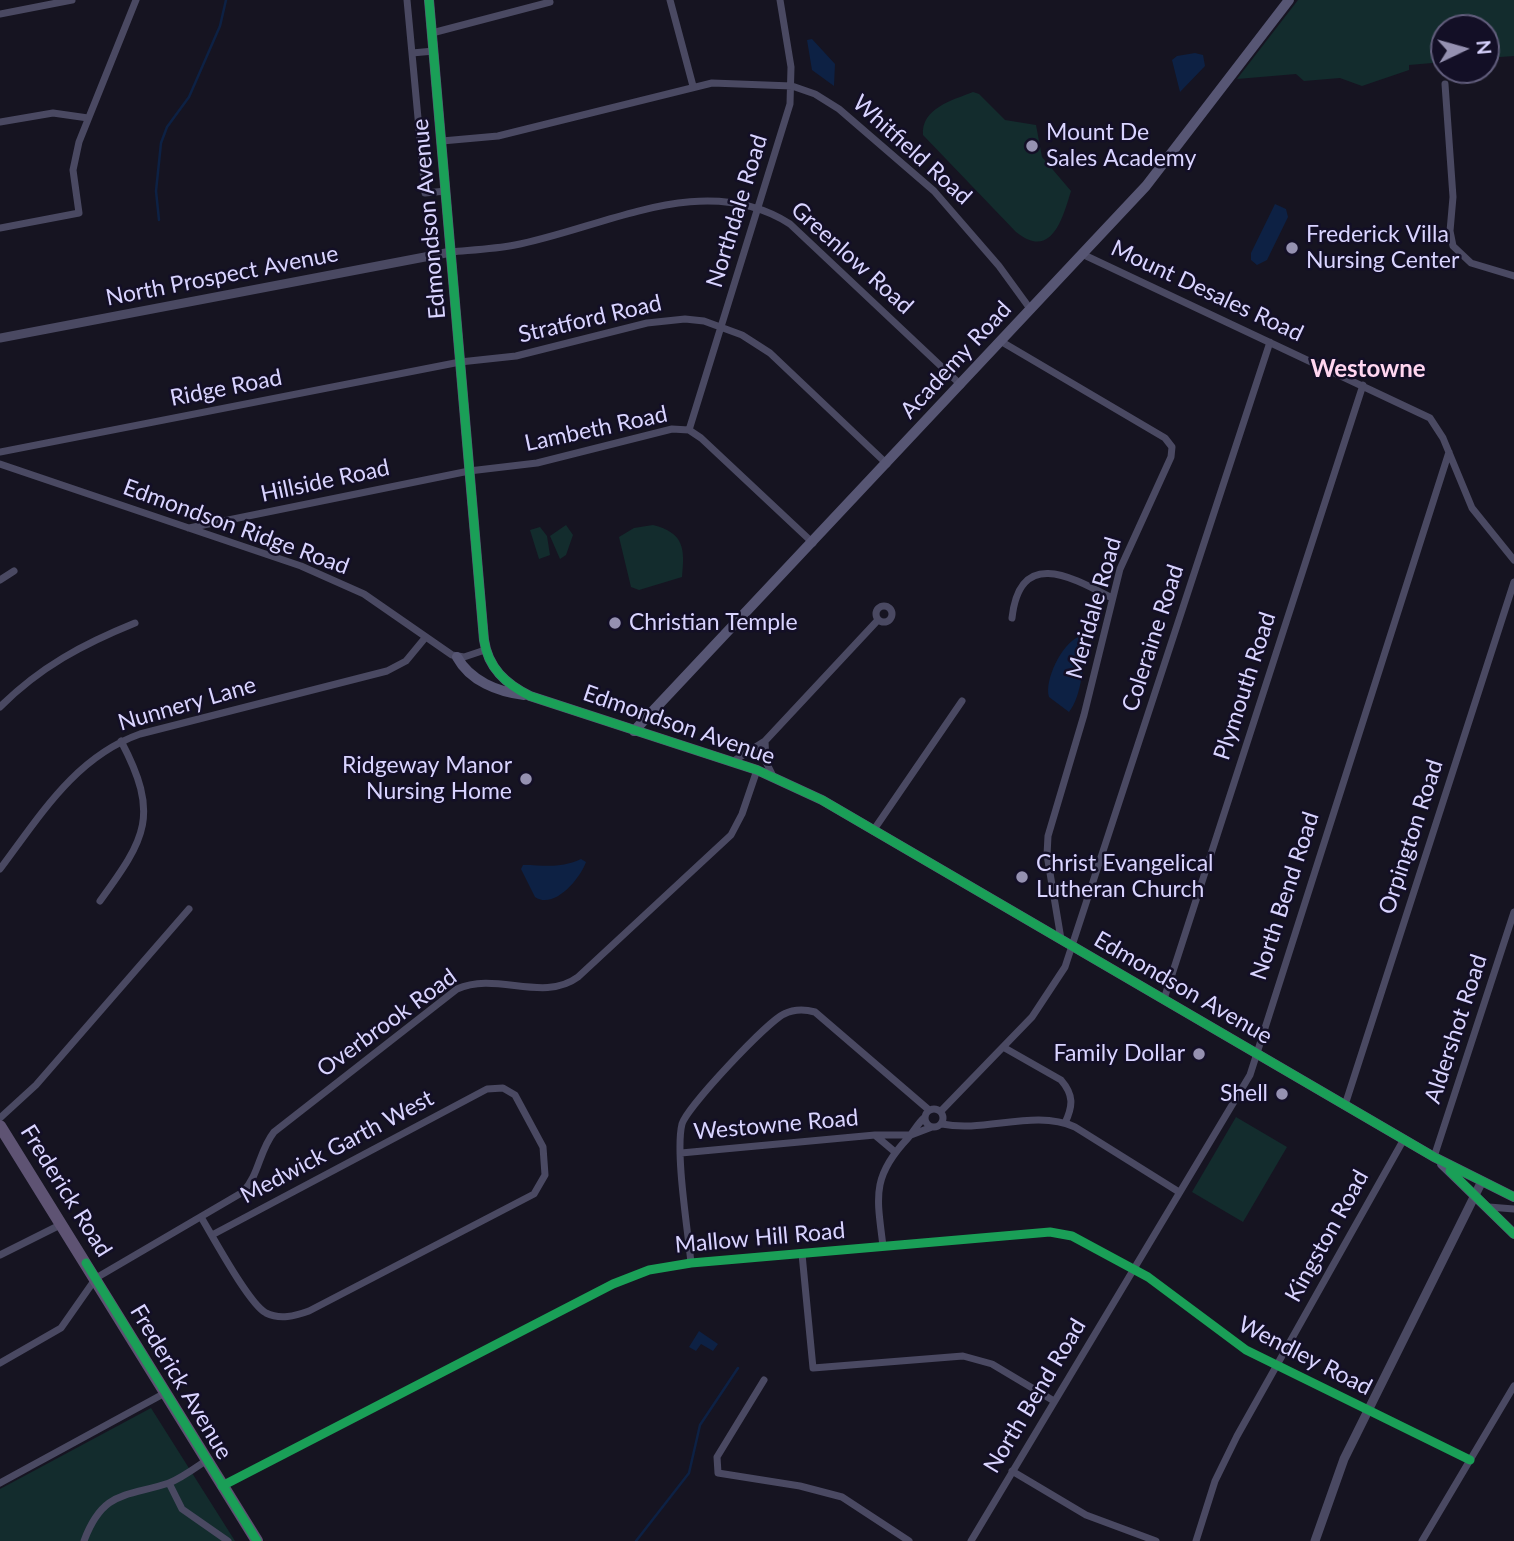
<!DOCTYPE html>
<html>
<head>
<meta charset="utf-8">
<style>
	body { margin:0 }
	#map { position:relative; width:1514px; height:1541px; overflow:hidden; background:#161421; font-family:Lato,sans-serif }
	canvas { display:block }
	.north { position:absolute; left:1430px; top:14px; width:70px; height:70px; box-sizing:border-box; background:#130f26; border:2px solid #625e7d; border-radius:50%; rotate:85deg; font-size:19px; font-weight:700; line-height:28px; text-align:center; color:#d9d4ff }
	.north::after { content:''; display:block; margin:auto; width:24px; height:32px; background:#9591b1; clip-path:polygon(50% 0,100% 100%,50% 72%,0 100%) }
</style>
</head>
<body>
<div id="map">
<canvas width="1514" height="1541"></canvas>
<div class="north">N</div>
</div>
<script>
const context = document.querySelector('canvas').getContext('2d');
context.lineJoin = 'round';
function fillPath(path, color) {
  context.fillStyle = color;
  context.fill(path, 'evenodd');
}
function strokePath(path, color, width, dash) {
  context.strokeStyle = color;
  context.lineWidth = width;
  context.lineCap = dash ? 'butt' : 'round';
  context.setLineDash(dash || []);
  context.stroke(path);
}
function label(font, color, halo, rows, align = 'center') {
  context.font = font + ' Lato,sans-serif';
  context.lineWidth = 5;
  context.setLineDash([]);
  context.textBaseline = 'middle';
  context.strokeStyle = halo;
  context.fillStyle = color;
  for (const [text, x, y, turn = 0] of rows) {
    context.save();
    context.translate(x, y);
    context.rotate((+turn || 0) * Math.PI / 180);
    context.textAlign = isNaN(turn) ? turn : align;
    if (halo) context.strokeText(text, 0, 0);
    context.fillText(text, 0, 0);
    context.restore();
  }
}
fillPath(new Path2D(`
	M1298 0H1514V56L1486 58V28H1444V62L1409 65V70L1362 86 1340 78 1304 81 1296 74 1237 79Z
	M973 92 979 94 1005 120 1036 125 1042 157 1071 191C1063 217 1052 261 1016 232L923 135C921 108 953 100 973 92Z
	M566 525 573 535 566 555 560 559 550 536Z
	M653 525C684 533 685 548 682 577L639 590 631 587 619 537 634 528Z
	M540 527 547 536 550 555 539 559 530 530Z
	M1236 1117 1287 1147 1243 1222 1192 1192Z
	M151 1408 235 1541H0V1489Z`), '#132c2d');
fillPath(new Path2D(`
	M812 39 835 64 834 86 812 70 807 40Z
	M1195 53 1203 55 1205 66 1180 92 1172 60 1177 56Z
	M1275 204 1286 209 1288 217 1267 260 1257 265 1251 260V253Z
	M1078 637 1085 641C1084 661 1082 696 1069 712L1049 697C1044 680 1062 644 1078 637Z
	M581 859 586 862C580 879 554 910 535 897L521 869 523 865C545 865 559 869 581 859Z
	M699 1331 718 1344 713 1351 701 1344 696 1351 689 1347Z`), '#0d2144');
strokePath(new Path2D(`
	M159 220 156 191 161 143 167 127 189 97 220 26 226 0
	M636 1541 689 1473 700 1425 738 1368`), '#0d2144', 2.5);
strokePath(new Path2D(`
	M407 0 425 193 446 191
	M670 0 693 86
	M0 14 72 0
	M432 33 550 2
	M412 53 434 51
	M1445 84 1453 197 1450 231 1453 246 1471 263 1514 276
	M0 122 53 113 88 118
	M442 141 498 136 712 83 792 86 815 94 839 109 934 191 999 266 1031 310
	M0 228 79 213 73 170 79 142 136 0
	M451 252C472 250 494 249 515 245 604 228 704 169 790 224L961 385
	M1082 254 1430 418 1443 438 1472 508 1514 560
	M1002 342 1165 438 1172 447 1171 457 1120 569 1084 715 1048 836 1047 855 1061 939
	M689 430 790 104 791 67 780 0
	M0 452 460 362 516 356 647 323 685 319 704 321 742 335 770 353 887 464
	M0 464 301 566 364 594 452 655 464 657 485 650
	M189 528 469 471 537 463 672 429 689 430 701 438 813 543
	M0 580 14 571
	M876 614a8 8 0 1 1 16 0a8 8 0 1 1-16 0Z
	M1012 618C1020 547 1072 577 1112 598
	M0 707C40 667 83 644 135 623
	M765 741 766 762 773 776
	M732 762 765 741 878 620
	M873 831 962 701
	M0 869C40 816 75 757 140 734L387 671 406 661 425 638
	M100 901C146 838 160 815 121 741
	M1164 999 1363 385
	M1003 1047 1061 1080C1074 1095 1073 1106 1065 1123
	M1345 1105 1514 582
	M925 1118a9 9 0 1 1 18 0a9 9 0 1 1-18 0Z
	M941 1111 1032 1017 1065 967 1270 342
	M0 1118 36 1085 189 909
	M942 1124C985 1133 1034 1109 1075 1127L1179 1192
	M876 1136 895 1152
	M681 1153 875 1135H911L932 1127
	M1434 1157 1514 912
	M1489 1207 1514 1209
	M201 1217C213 1237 249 1304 266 1313 280 1320 295 1316 309 1311L534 1194 545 1175 543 1147 515 1095 503 1088 487 1089 212 1235
	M883 1246C877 1197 871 1177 908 1138 914 1131 918 1123 925 1117
	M802 1254 813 1368 963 1356 992 1364 1054 1401
	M0 1255 62 1224
	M691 1263C688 1231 675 1152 682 1124 687 1107 767 1022 784 1014 794 1009 804 1009 815 1012L929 1110
	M0 1363 61 1328 96 1278 243 1192C259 1175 259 1151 274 1132L457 989C496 971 543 1003 578 977L731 835 742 814 757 770
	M764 1380 717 1457 718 1473 800 1486 842 1497 909 1541
	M1012 1471 1086 1515 1156 1541
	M0 1483 165 1393
	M169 1483 182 1509 228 1541
	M222 1486 613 1284 649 1270 691 1263 1050 1232 1072 1236 1148 1277 1246 1350 1470 1460
	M84 1541C103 1490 126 1497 169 1483 182 1478 195 1468 207 1460
	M971 1541 1250 1075 1449 452
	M1196 1541 1215 1481 1237 1436 1404 1139
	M1422 1541 1514 1386`), '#4a4962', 7);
strokePath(new Path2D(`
	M0 338 451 252
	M1315 1541 1344 1459 1482 1181`), '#4a4962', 9);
strokePath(new Path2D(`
	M429 0 484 640C488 668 506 684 530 696L757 770 822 800 1434 1157 1514 1197
	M457 657C470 681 498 692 524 695
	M634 731 1146 186 1289 0
	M1442 1164 1514 1234`), '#575674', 10);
strokePath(new Path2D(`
	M0 1126 257 1541`), '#5e5373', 12);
strokePath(new Path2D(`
	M429 0 484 640C488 668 506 684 530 696L757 770 822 800 1434 1157 1514 1197
	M1450 1171 1514 1234
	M86 1263 257 1541
	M222 1486 613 1284 649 1270 691 1263 1050 1232 1072 1236 1148 1277 1246 1350 1470 1460`), '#1a9f57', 9);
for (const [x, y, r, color] of [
	[1032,146,7,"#9591b1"],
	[1292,248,7,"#9591b1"],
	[615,623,7,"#9591b1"],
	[526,779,7,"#9591b1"],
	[1022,877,7,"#9591b1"],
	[1199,1054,7,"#9591b1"],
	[1282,1094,7,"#9591b1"]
]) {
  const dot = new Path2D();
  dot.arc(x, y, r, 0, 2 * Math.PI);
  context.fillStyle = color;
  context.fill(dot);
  strokePath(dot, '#130f26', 2.5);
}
label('23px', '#d9d4ff', '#130f26', [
	["Mount De",1046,133],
	["Sales Academy",1046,159],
	["Frederick Villa",1306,235],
	["Nursing Center",1306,261],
	["Christian Temple",629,623],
	["Ridgeway Manor",512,766,"right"],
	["Nursing Home",512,792,"right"],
	["Christ Evangelical",1036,864],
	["Lutheran Church",1036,890],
	["Family Dollar",1185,1054,"right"],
	["Shell",1268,1094,"right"]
], 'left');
label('23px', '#d9d4ff', '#130f26', [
	["Whitfield Road",912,150,42],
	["Northdale Road",737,211,-73],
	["Edmondson Avenue",429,219,-95],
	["Greenlow Road",852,258,42],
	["North Prospect Avenue",222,276,-11],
	["Mount Desales Road",1207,291,25],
	["Stratford Road",590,319,-13],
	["Academy Road",956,360,-47],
	["Ridge Road",226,388,-11],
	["Lambeth Road",596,429,-12],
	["Hillside Road",325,481,-12],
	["Edmondson Ridge Road",236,527,20],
	["Meridale Road",1094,608,-74],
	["Coleraine Road",1153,638,-72],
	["Plymouth Road",1245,686,-72],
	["Nunnery Lane",187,704,-16],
	["Edmondson Avenue",679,725,19],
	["Orpington Road",1411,837,-72],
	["North Bend Road",1285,896,-72],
	["Edmondson Avenue",1183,988,30],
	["Overbrook Road",387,1023,-36],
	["Aldershot Road",1456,1029,-72],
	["Westowne Road",776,1125,-5],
	["Medwick Garth West",337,1147,-28],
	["Frederick Road",66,1191,58],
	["Kingston Road",1327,1236,-61],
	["Mallow Hill Road",760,1238,-5],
	["Wendley Road",1305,1356,27],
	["Frederick Avenue",181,1382,59],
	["North Bend Road",1035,1396,-59]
]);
label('bold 24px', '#ffd6f0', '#130f26', [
	["Westowne",1368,369]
]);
</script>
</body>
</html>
